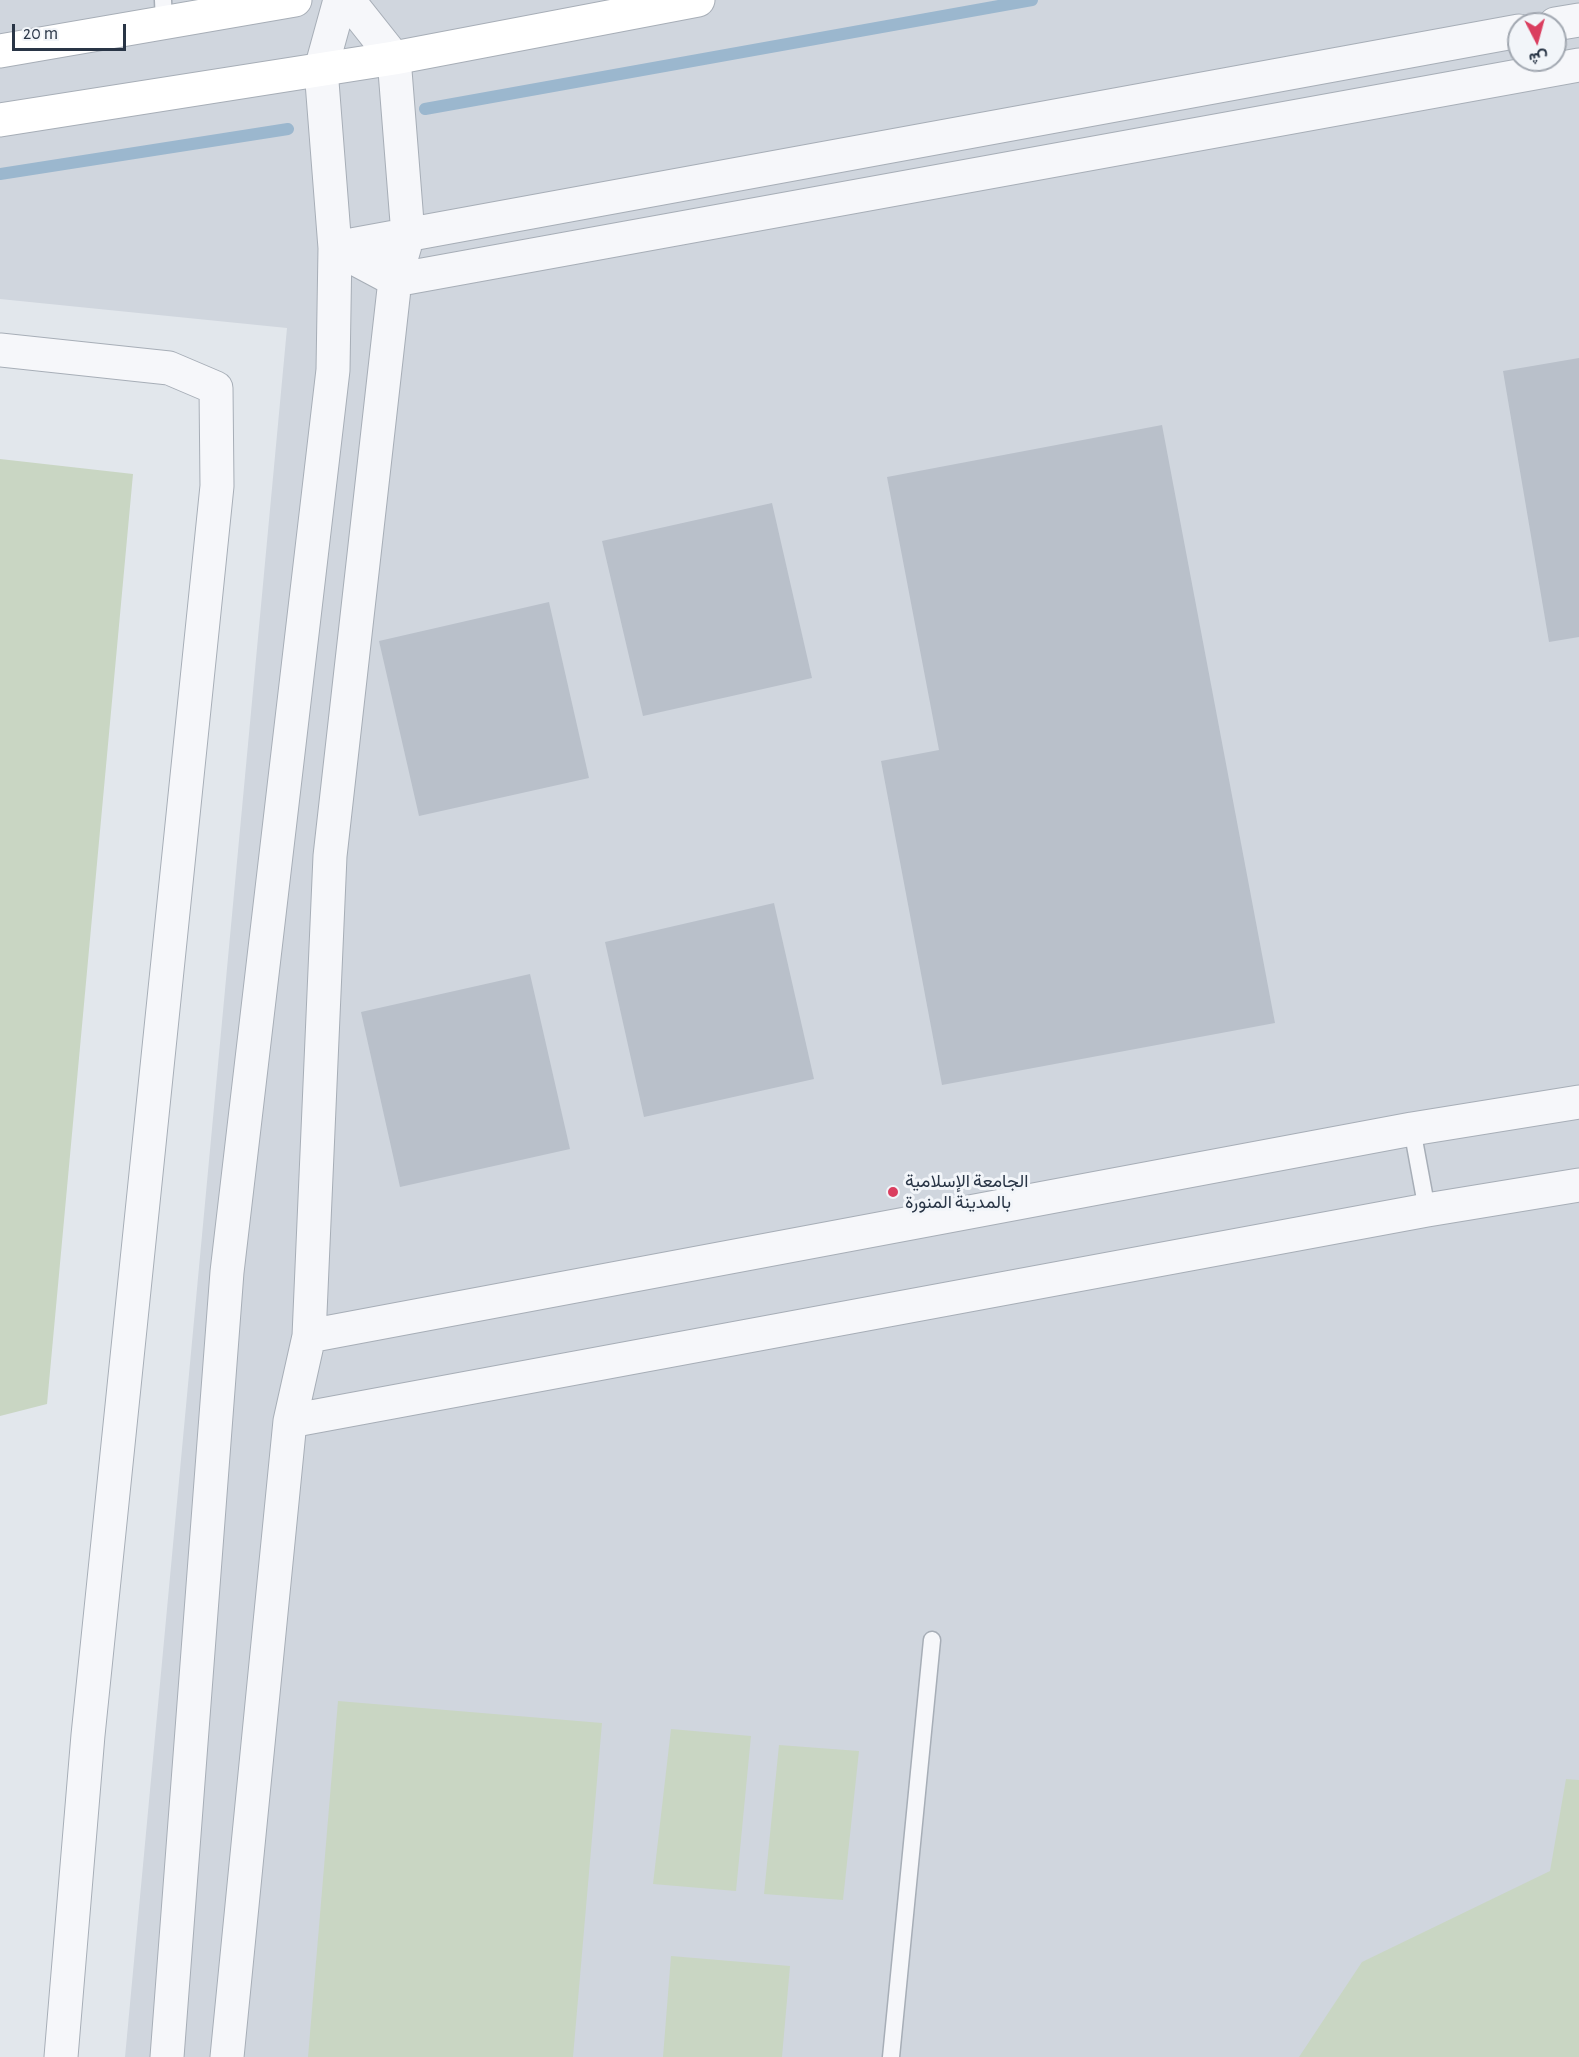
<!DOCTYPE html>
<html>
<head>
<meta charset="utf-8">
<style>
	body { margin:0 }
	#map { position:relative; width:1579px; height:2057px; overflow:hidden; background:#e2e7ec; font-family:"Alegreya Sans",Vazirmatn,sans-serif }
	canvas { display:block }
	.north { position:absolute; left:1507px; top:12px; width:60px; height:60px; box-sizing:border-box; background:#f2f5f9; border:2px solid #a2a8b1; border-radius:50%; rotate:174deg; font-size:16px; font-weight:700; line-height:24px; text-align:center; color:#293546 }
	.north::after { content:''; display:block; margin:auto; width:21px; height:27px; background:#da3e5f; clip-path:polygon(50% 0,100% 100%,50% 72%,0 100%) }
	.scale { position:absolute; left:12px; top:24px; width:114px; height:27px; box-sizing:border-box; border:3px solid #293546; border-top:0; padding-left:8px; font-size:18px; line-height:21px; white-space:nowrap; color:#293546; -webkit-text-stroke:4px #f2f5f9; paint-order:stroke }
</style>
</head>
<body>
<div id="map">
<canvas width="1579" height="2057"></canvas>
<div class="north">ش</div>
<div class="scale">20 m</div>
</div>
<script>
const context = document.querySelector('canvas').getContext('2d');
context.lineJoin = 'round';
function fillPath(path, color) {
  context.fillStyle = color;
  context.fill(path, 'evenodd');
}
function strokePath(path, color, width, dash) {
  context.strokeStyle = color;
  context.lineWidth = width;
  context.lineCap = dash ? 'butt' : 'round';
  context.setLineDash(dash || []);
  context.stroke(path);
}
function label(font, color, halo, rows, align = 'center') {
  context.font = font + ' "Alegreya Sans",Vazirmatn,sans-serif';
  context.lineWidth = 6;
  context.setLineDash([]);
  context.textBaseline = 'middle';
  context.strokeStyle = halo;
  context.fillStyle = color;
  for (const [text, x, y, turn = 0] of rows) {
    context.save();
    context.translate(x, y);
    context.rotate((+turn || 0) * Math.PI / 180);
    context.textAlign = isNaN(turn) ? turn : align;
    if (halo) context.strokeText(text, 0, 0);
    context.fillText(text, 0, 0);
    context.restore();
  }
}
fillPath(new Path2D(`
	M0 0H1579V2057H125L287 328 0 299ZM1519 24H1555V60H1519Z`), '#d0d6de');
fillPath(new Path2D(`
	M0 459 133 474 47 1404 0 1416Z
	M338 1701 602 1723 573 2057H308Z
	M671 1729 751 1736 736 1891 653 1884Z
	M779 1745 859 1751 843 1900 764 1894Z
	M1566 1779 1579 1780V2057H1299L1362 1962 1550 1871Z
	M671 1956 790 1966 782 2057H663Z`), '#c9d6c3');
strokePath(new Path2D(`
	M425 109 1032 0
	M0 174 288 129`), '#9bb7ce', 12);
fillPath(new Path2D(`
	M1579 358V637L1549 642 1503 371Z
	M1162 425 1275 1023 942 1085 881 761 939 750 887 477Z
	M772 503 812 678 643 716 602 541Z
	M549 602 589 778 419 816 379 641Z
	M774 903 814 1079 644 1117 605 942Z
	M530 974 570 1149 400 1187 361 1012Z`), '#b9c0ca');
const lane = new Path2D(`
	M163 0 164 23
	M1412 1129 1427 1210
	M891 2057 932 1640`);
const street = new Path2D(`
	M1555 24 1579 20
	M1519 31 335 248 395 280 1579 65
	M0 350 169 368 216 388 217 486 88 1735 61 2057
	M309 1336 1412 1129 1579 1102
	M290 1421 1427 1210 1579 1185
	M167 2057 227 1272 333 370 335 248 321 69 340 0
	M227 2057 290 1421 309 1336 330 856 395 280 408 235 394 58 348 0`);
const secondary = new Path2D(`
	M0 51 295 0
	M0 120 394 58 698 0`);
strokePath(lane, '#a7aeb7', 19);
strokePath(street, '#a7aeb7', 35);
strokePath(secondary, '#a7aeb7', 35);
strokePath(lane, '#f6f7fa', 16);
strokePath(street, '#f6f7fa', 33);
strokePath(secondary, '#fff', 33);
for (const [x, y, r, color] of [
	[893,1192,6,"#da3e5f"]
]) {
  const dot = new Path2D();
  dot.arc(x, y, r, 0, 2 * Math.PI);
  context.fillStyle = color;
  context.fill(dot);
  strokePath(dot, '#f2f5f9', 2);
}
label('18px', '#293546', '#f2f5f9', [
	["الجامعة الإسلامية",905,1182],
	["بالمدينة المنورة",905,1203]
], 'left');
</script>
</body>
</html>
